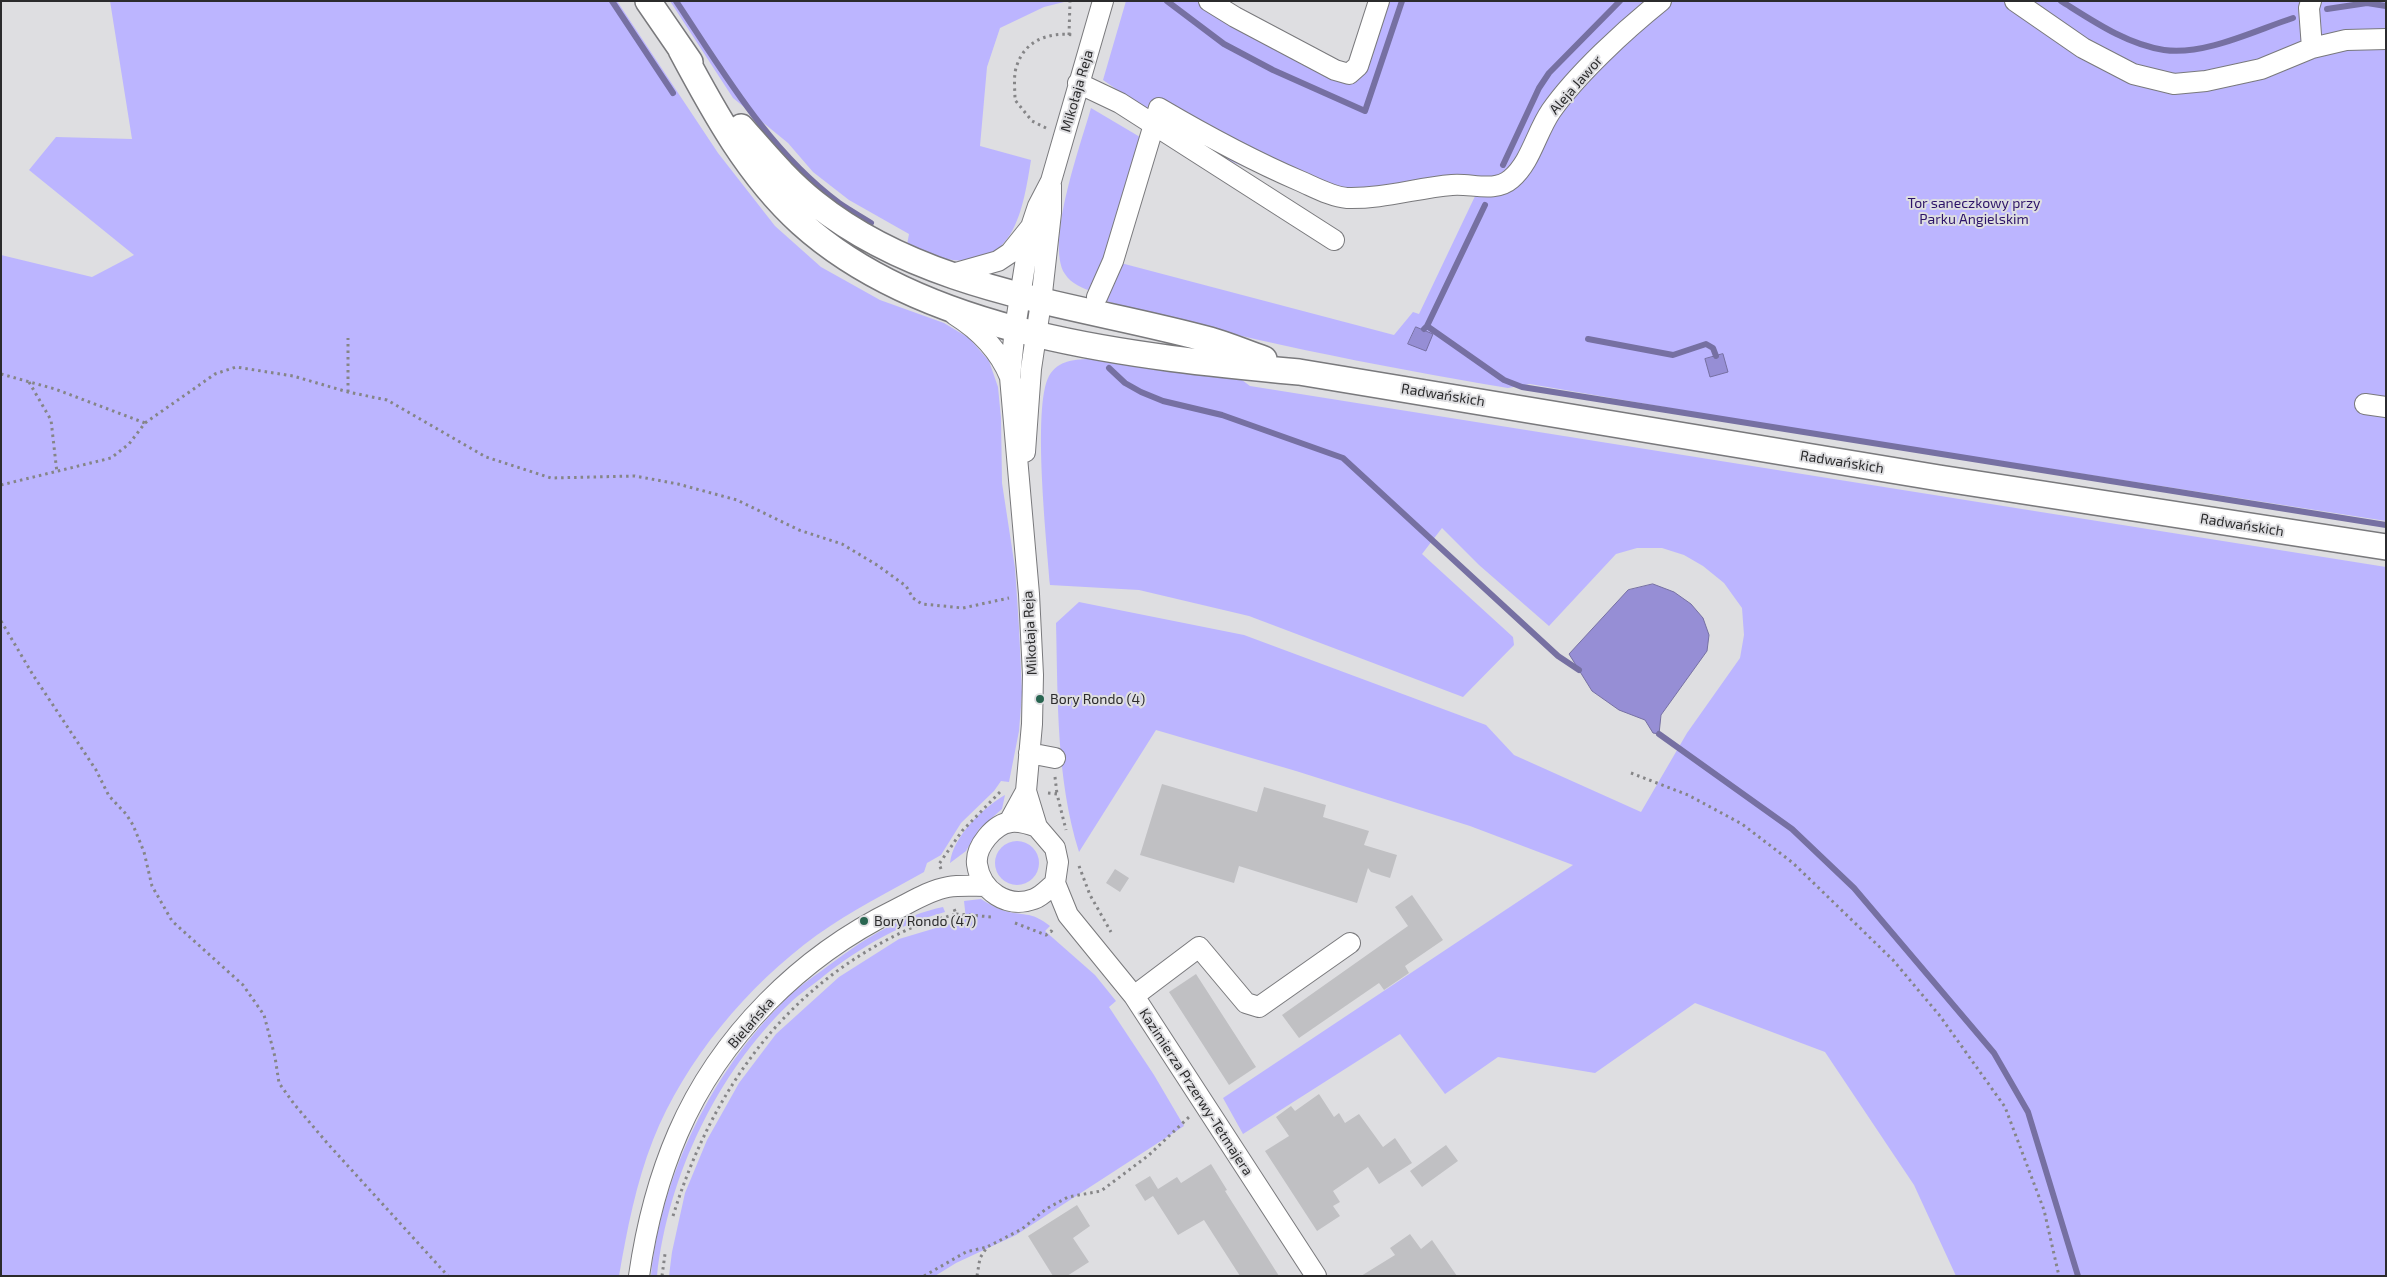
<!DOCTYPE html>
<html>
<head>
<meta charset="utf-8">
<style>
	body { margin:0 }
	#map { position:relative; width:2387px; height:1277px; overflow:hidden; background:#dedee1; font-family:"Exo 2",sans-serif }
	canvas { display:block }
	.frame { position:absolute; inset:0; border:2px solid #2b2b2c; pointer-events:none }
</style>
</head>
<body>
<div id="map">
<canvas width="2387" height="1277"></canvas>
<div class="frame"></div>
</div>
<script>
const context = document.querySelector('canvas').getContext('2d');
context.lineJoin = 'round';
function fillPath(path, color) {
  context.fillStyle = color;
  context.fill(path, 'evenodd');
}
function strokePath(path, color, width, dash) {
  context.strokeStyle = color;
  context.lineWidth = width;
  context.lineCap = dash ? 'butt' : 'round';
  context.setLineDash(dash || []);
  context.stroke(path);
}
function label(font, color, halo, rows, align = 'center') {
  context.font = font + ' "Exo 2",sans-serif';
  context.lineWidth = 4;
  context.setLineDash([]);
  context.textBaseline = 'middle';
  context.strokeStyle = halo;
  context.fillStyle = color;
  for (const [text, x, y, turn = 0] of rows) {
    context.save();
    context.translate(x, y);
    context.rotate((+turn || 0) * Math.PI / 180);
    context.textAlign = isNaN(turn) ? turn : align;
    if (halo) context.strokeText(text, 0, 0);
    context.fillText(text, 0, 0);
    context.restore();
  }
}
fillPath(new Path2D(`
	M110 1H617L718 153 775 226 821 267 880 300 944 323 969 338 989 361 998 387 1001 418 1002 483 1015 568 1019 627 1022 693 1019 731 1009 782 1001 781 994 791 961 823 941 855 927 863 924 872C888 892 851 911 817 935 747 986 685 1060 653 1140 636 1183 627 1230 619 1276H1V255L92 277 134 255 29 170 56 137 132 139Z
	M670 1H1068L1044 7 1000 28 987 67 980 146 1031 160C1023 210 1014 271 947 259 933 257 920 249 907 245L909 234 849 200 813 172 788 143 733 98Z
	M1126 1H1225L1330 60 1351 64 1384 1H2386V521L1775 426 1530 384 1508 388C1372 365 1239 339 1106 301V293L1117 262 1394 335 1413 312 1419 314 1477 192 1344 206 1230 161 1172 128 1103 80Z
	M1091 108 1140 137 1093 292C1083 288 1071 284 1065 274 1045 243 1081 144 1091 108Z
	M1096 353 1238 377 1250 386 2386 567V1276H1956L1914 1185 1825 1052 1695 1003 1595 1073 1498 1057 1445 1094 1400 1034 1243 1134 1223 1098 1573 865 1470 826 1296 771 1156 730 1079 852C1056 778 1058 700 1056 623L1079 602 1244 635 1486 725 1514 755 1641 812 1687 733 1740 658 1744 635 1742 608 1724 583 1703 566 1684 555 1662 548H1637L1616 554 1549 626 1479 565 1442 528 1422 554 1513 637 1514 645 1463 697 1249 616 1139 590 1050 585C1047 544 1032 407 1049 376 1058 360 1076 359 1092 359Z
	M1005 795 1002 809 979 829 966 851 950 863C953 836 983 808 1005 795Z
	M995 863a22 22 0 1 1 44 0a22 22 0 1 1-44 0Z
	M981 899C988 903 995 908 1002 910 1023 917 1030 910 1050 926L1045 931 1095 975 1116 1001 1109 1007 1154 1075 1184 1126 1016 1235 956 1263 935 1276H669L672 1252 685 1193 707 1140 739 1083 776 1034 839 977 899 939 966 919 964 901Z
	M943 907 945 912C900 924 861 947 825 975 813 985 800 993 789 1004 717 1073 668 1176 657 1276H651C662 1174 711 1073 785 1000 799 986 816 975 832 963 867 937 901 916 943 907Z`), '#bcb5ff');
const water = new Path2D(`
	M1416 327 1433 334 1426 351 1408 344Z
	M1723 354 1728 372 1710 377 1705 359Z
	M1653 584 1674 592 1691 604 1703 618 1709 635 1707 651 1661 715 1659 734 1653 733 1645 720 1619 710 1592 691 1569 654 1628 590Z`);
fillPath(water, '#968ed5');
strokePath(water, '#7670a2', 1);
strokePath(new Path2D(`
	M612 1 673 93
	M676 1C724 73 768 150 839 203 849 210 860 216 871 223
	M1167 1 1224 44 1273 70 1365 111 1402 1
	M2061 1C2093 21 2126 44 2164 50 2204 56 2256 30 2293 18
	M2327 9 2367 3 2386 6
	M1503 165 1539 88 1549 73 1620 1
	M1427 326 1485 205
	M1424 329 1427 326 1504 380 1522 387 2386 525
	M1588 339 1673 355 1706 344 1713 348 1716 356
	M1109 368 1125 383 1141 392 1163 401 1222 415 1343 458 1558 656 1579 670
	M1659 734 1792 829 1854 888 1994 1053 2028 1112 2078 1276`), '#7670a2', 6);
fillPath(new Path2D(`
	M1162 784 1257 812 1264 787 1326 805 1323 817 1369 831 1364 845 1397 855 1390 878 1371 872 1368 868 1357 903 1239 866 1234 883 1140 855Z
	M1115 869 1129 878 1120 892 1106 883Z
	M1412 895 1443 940 1405 966 1409 973 1384 990 1379 983 1299 1038 1282 1015 1408 926 1395 907Z
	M1196 974 1256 1067 1229 1085 1169 992Z
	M1319 1094 1334 1117 1339 1113 1345 1123 1359 1114 1383 1147 1395 1138 1412 1163 1379 1184 1368 1167 1333 1191 1340 1202 1333 1206 1340 1216 1317 1231 1265 1151 1289 1136 1276 1117 1291 1106 1295 1111Z
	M1446 1145 1458 1161 1422 1187 1410 1171Z
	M1211 1164 1227 1190 1225 1191 1279 1276H1240L1204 1220 1178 1235 1153 1196 1145 1201 1135 1185 1150 1176 1158 1189 1177 1177 1181 1183Z
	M1077 1205 1090 1226 1073 1238 1089 1262 1067 1276H1053L1028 1236Z
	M1410 1234 1421 1249 1432 1240 1457 1276H1361L1395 1255 1390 1248Z`), '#c0c0c3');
const minor = new Path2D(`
	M1209 1 1235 17 1335 70 1349 74 1358 66 1379 1
	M2015 1 2083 48 2133 74 2174 84 2206 81 2261 69 2312 48 2346 40 2386 39
	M2311 1 2309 8 2312 48
	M1078 83 1120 103 1334 240
	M952 274 998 261 1010 253 1030 228
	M1097 297 1113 261 1159 108C1205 135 1251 160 1300 181 1314 187 1332 197 1347 198 1383 199 1416 188 1452 185 1471 183 1495 193 1511 179 1531 162 1536 133 1551 111 1577 74 1625 30 1661 1
	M955 315C979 330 999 350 1010 377
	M2365 404 2386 407
	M1025 452 1031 369 1041 302 1051 213V185
	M1029 753 1055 758
	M1026 791 1037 827 1055 848 1058 862 1055 883C1048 889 1042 896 1034 899 1007 909 981 891 977 864 975 847 994 824 1011 822 1020 821 1029 824 1037 827
	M1009 822 1026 791 1032 724 1033 675 1029 594 1010 377 1015 328 1031 227 1038 206 1051 181 1103 1
	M1055 883 1068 915 1134 996 1316 1276
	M1134 996 1199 947 1246 1003 1259 1007 1350 943
	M639 1276C646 1227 658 1179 678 1133 720 1036 801 956 895 910 911 902 930 890 948 887 960 885 973 886 986 886`);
const major = new Path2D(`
	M648 1 690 62
	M681 50C714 112 749 176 801 223 926 336 1137 357 1299 372L1939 478 2386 547
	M741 127C765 154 787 181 815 203 926 292 1078 304 1210 340 1228 345 1246 353 1264 359`);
strokePath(minor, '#79797c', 22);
strokePath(major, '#79797c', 28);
strokePath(new Path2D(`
	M1069 35 1070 1
	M1046 128 1032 121 1015 100C1015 89 1013 75 1017 65 1026 39 1050 32 1074 35
	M1 374 55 389 145 423
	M29 382 51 420 57 473
	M348 392V338
	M1 485 111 458 129 444 145 423 215 374 236 367 293 376 348 392 387 400 486 457 551 478 635 476 678 484 737 500 799 530 842 544 877 565 906 586 913 598 922 604 963 608 1009 598
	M1 621 33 675 96 770 109 796 126 814 133 825 144 852 152 886 172 921 243 985 264 1015 275 1057 279 1083 294 1104 328 1144 448 1276
	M1631 773 1688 795 1742 824 1793 863 1893 960 1940 1016 2005 1107 2044 1210 2059 1276
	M1055 777 1057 794
	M1048 793 1057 794 1066 830
	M1079 866 1090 895 1111 932
	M941 869 939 864 962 831 1002 790
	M956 914 992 917
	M1015 923 1046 935 1051 931 1055 934
	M673 1216C712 1090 786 985 909 929 923 922 940 919 956 914L953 906
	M662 1276 665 1254
	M924 1276 966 1252 987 1247
	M977 1276 980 1258 987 1247 1022 1229 1046 1209 1068 1197 1101 1191 1149 1155 1189 1117`), '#858587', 3, [2.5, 4]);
strokePath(minor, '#fff', 20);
strokePath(major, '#fff', 25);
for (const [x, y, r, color] of [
	[1040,699,5,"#286550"],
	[864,921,5,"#286550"]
]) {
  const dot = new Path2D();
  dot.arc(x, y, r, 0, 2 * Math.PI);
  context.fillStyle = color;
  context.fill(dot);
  strokePath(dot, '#dedee1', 2);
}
label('14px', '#2b2b2c', '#dedee1', [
	["Aleja Jawor",1576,85,-49],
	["Mikołaja Reja",1077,91,-74],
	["Radwańskich",1443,395,9],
	["Radwańskich",1842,462,9],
	["Radwańskich",2242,525,9],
	["Mikołaja Reja",1030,633,-93],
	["Bielańska",751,1023,-49],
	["Kazimierza Przerwy-Tetmajera",1196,1092,57]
]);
label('14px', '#2d1468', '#dedee1', [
	["Tor saneczkowy przy",1974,203],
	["Parku Angielskim",1974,219]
]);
label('14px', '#2b2b2c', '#dedee1', [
	["Bory Rondo (4)",1050,699],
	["Bory Rondo (47)",874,921]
], 'left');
</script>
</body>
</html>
